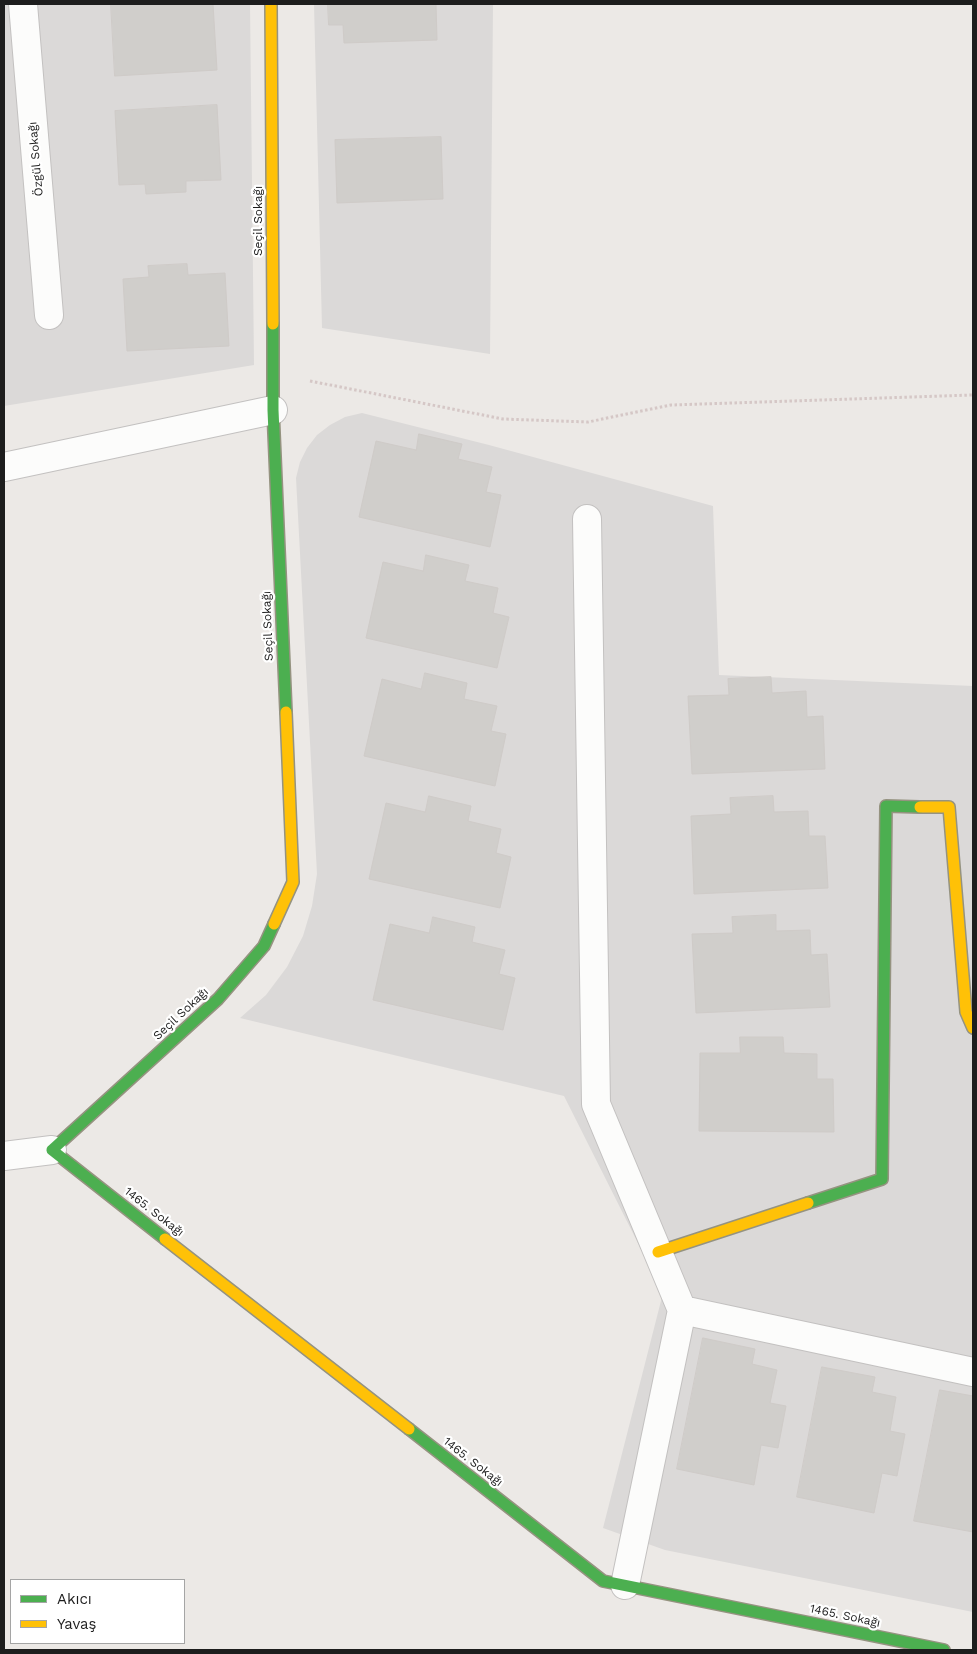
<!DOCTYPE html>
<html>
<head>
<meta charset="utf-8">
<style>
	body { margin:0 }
	#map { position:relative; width:977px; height:1654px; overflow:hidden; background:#ece9e6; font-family:"Work Sans",sans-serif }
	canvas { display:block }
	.frame { position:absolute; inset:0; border:5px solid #1d1d1d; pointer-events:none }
	.legend { position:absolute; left:10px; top:1579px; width:175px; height:65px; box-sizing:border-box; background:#fff; border:1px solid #a5a5a5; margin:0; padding:6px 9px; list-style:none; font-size:15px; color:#1d1d1d }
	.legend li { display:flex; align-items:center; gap:10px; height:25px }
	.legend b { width:25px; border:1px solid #a5a5a5 }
</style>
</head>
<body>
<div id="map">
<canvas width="977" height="1654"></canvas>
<div class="frame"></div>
<ul class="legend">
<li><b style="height:6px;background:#4caf50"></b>Akıcı</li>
<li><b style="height:6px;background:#ffc107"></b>Yavaş</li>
</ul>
</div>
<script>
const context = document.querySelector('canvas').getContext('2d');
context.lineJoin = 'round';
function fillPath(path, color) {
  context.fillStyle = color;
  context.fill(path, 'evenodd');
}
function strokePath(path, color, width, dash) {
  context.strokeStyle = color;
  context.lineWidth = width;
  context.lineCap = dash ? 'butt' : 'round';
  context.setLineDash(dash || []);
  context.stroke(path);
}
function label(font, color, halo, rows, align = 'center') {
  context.font = font + ' "Work Sans",sans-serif';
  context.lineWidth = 4.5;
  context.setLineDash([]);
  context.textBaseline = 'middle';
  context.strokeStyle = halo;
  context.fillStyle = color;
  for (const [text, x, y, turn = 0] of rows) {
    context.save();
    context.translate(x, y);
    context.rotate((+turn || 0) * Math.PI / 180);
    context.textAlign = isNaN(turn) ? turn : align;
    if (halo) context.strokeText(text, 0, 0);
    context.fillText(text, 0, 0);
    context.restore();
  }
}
fillPath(new Path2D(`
	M4 4H250L254 365 4 406Z
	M314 4H493L490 354 322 328Z
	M362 413 489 445 713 506 719 675 973 686V1612L665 1550 603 1528 663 1293 564 1096 240 1018 266 995 287 967 303 936 312 906 317 874 296 478 300 462 307 448 317 435 330 425 345 417Z`), '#dbd9d8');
const building = new Path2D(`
	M111 4H213L217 70 115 76Z
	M328 4H436L437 40 344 43 343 25H329Z
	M217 105 221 180 186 181V192L146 194 145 184 119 185 115 111Z
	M441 137 443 199 337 203 335 140Z
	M187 264 188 275 225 273 229 346 127 351 123 279 149 277 148 266Z
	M419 434 462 444 458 459 492 467 486 492 501 495 490 547 359 517 376 441 416 450Z
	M426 555 469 565 465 581 498 588 493 613 509 617 497 668 366 638 383 562 423 571Z
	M425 673 467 683 464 699 497 706 491 731 506 734 495 786 364 756 382 679 421 689Z
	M771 677 772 693 806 691 807 717 823 716 825 769 692 774 688 696 729 695 728 679Z
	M429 796 471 806 468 821 501 829 496 853 511 857 500 908 369 879 386 803 425 812Z
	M773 796 774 812 808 811 809 836H825L828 888 694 894 691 816 731 814 730 798Z
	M776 915V931L810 930 811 955 827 954 830 1007 696 1013 692 934 733 933 732 917Z
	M433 917 475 927 472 942 505 950 499 974 515 978 503 1030 373 1000 390 924 429 933Z
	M740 1037H783L784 1053 817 1054V1079H833L834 1132 699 1131 700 1053H740Z
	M703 1338 755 1349 752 1364 777 1370 770 1403 786 1406 778 1448 761 1445 754 1485 677 1469Z
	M822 1367 875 1377 872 1392 896 1397 890 1431 905 1434 897 1476 882 1473 874 1513 797 1497Z
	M940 1390 973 1396V1532L914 1521Z`);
fillPath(building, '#d0cecb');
strokePath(building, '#cfcbc8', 1);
const street = new Path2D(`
	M23 4 49 315
	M4 467 273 410
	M587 519 596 1104 682 1310
	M4 1156 52 1150
	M625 1585 682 1310 973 1372`);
const fast = new Path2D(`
	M273 324V410L286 712
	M808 1203 882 1179 886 806 920 807
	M165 1239 52 1150 218 999 264 946 274 924
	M409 1429 603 1581 944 1650`);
const slow = new Path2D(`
	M271 4 273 324
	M920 807H949L966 1012 973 1028
	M274 924 293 882 286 712
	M165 1239 409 1429
	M658 1252 808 1203`);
strokePath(street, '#c3c1c0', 30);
strokePath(fast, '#959380', 14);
strokePath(slow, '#959380', 14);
strokePath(new Path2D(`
	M310 381 503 419 588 422 671 405 973 395`), '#d5c7c6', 3, [2.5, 2.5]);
strokePath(street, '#fcfcfb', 28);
strokePath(fast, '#4caf50', 11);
strokePath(slow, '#ffc107', 11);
label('12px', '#1d1d1d', '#fff', [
	["Özgül Sokağı",36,159,-95],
	["Seçil Sokağı",258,221,-90],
	["Seçil Sokağı",268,626,-92],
	["Seçil Sokağı",181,1014,-43],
	["1465. Sokağı",154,1212,38],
	["1465. Sokağı",473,1462,38],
	["1465. Sokağı",845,1616,12]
]);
</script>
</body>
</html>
